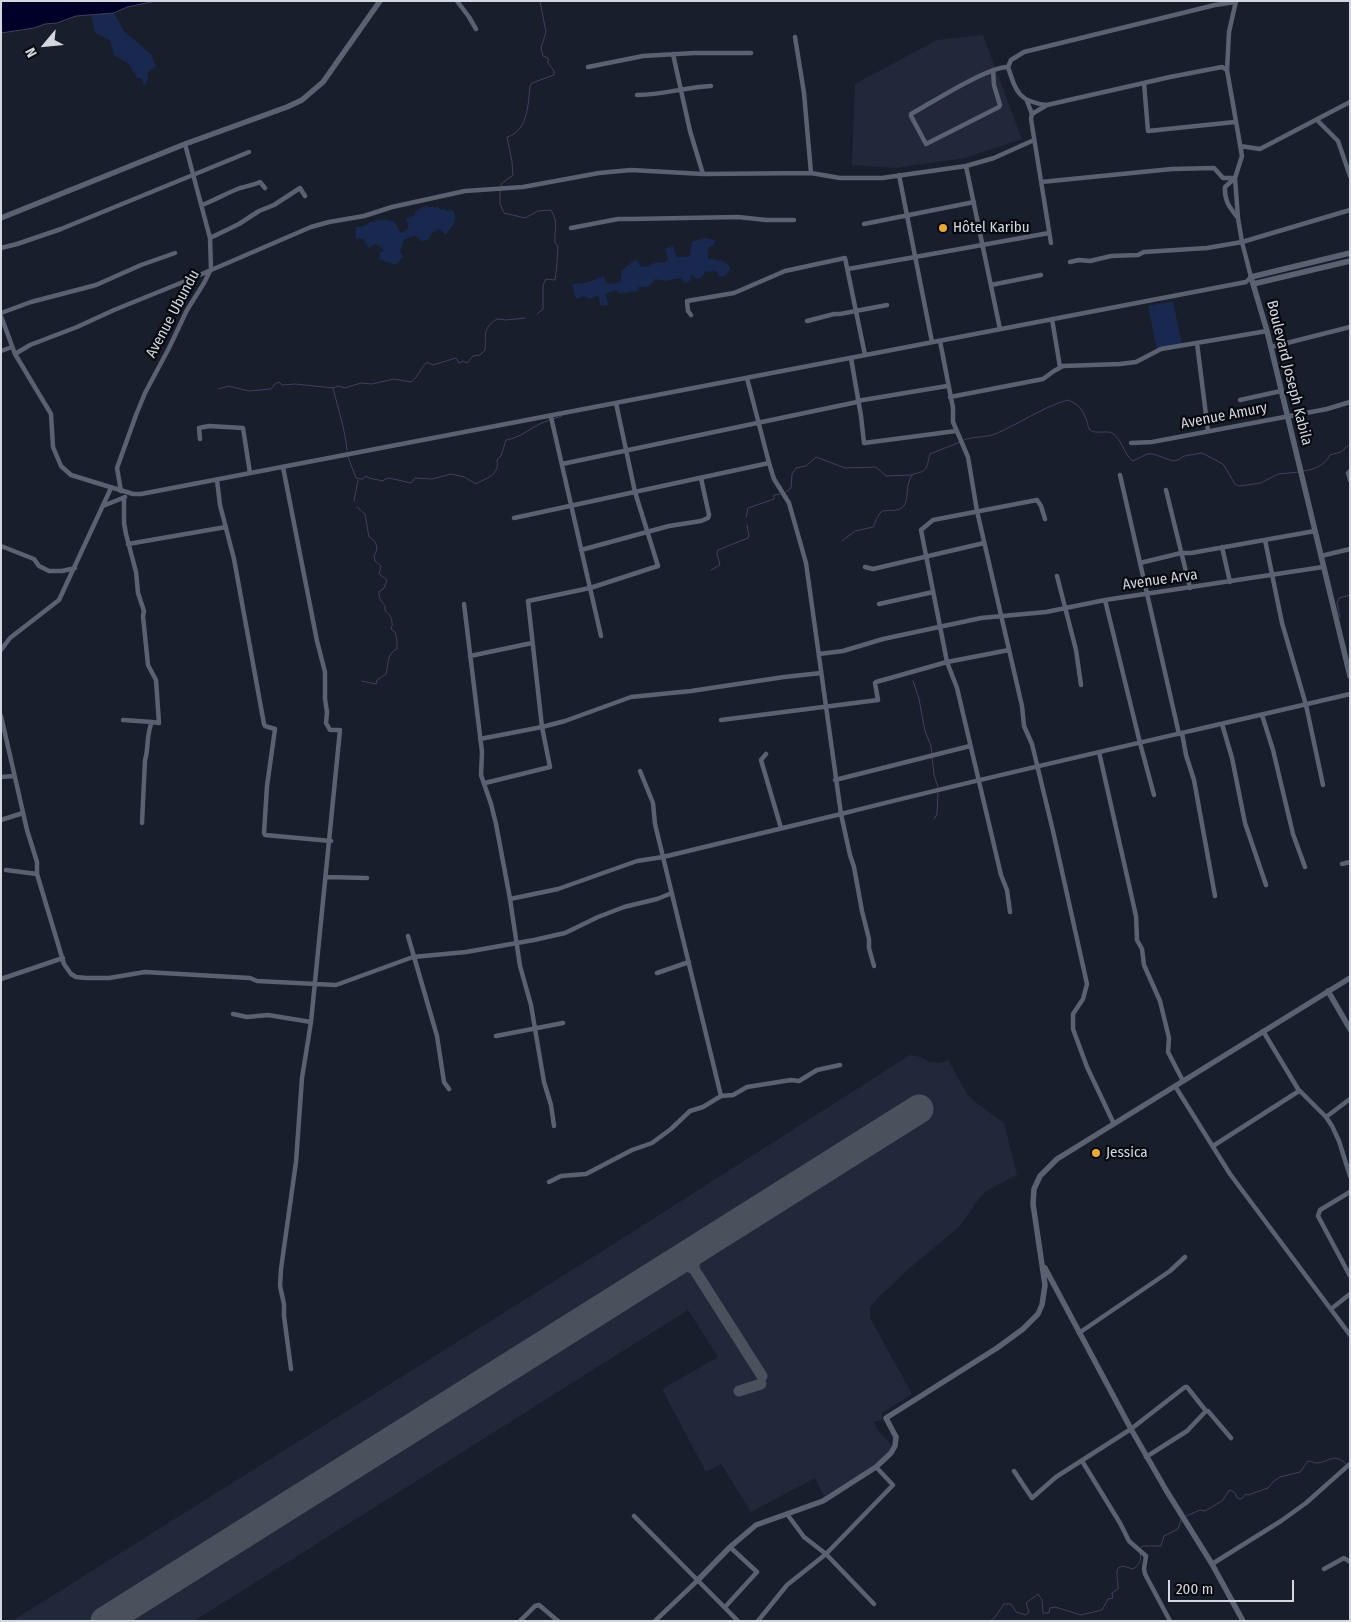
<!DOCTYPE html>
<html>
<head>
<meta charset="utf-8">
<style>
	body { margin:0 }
	#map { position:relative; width:1351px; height:1622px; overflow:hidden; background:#181e2c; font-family:"Fira Sans Condensed",sans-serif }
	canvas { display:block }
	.frame { position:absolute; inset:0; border:2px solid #d3d7e0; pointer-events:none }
	.north { position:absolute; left:20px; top:20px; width:50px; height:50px; -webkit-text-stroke:4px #06090e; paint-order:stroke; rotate:242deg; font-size:14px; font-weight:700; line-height:20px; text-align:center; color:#d3d7e0 }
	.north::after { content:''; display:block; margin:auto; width:18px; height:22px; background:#d3d7e0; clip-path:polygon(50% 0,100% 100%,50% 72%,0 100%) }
	.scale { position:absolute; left:1168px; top:1580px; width:126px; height:22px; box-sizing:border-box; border:2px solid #d3d7e0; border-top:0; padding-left:6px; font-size:15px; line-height:18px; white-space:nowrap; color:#d3d7e0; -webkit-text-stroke:4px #06090e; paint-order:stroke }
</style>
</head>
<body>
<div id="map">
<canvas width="1351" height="1622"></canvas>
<div class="frame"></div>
<div class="north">N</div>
<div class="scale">200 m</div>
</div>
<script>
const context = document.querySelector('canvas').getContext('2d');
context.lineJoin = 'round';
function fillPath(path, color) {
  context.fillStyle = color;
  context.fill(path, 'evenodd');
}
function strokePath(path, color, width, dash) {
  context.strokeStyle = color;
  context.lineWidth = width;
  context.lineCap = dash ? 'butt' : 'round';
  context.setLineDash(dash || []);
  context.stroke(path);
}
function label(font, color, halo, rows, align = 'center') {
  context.font = font + ' "Fira Sans Condensed",sans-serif';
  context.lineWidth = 4.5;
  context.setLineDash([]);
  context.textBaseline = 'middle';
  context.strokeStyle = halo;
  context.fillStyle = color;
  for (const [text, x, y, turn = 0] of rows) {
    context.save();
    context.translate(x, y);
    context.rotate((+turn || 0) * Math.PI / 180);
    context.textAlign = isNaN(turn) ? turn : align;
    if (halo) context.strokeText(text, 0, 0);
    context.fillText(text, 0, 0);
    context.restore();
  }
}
fillPath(new Path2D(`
	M983 35 1022 139 965 158 895 168 852 165 855 84 937 40Z
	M910 1055 921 1057 929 1062 940 1063 948 1060 966 1092 974 1101 1004 1123 1017 1175 988 1190 980 1197 959 1227 912 1266 880 1296 870 1307V1318L912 1394 882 1413V1420L873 1422 880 1433 892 1445 890 1451 874 1465 824 1497 815 1478 751 1512 721 1464 706 1472 662 1389 718 1357 688 1310 194 1621H12L623 1238Z`), '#20283a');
fillPath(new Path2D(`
	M114 13 124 31 151 54 156 66 148 72 147 84 144 85 141 78H137L129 64 114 55 110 40 95 33 91 15Z
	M426 205 428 207H438L441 210 444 208 446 211 453 210C459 221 451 226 446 235L439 229 432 233 429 239 422 242 419 238 414 236 403 240V244L400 251 403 257 395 265 379 259 380 253 384 250 376 244 368 248 364 239 355 238 356 227C365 227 364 225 372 222 378 219 387 220 394 221L401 233 407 230 408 226 406 218 415 215V212Z
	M704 238 716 240 713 245 708 248V259C719 260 725 259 731 269L725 276 720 277 716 271 705 272 702 278 697 279 691 275V280L685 283 681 278 665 281 655 279C651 288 647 287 638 287V291L619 294 616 290 605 294 609 305 601 306 598 295 590 299 584 296 576 299 572 284 585 283 604 276 606 283 611 284 620 282 622 270 636 259 640 266 649 267 654 263 665 262 668 259 665 249 673 246 677 257 690 256 692 242Z
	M1173 301 1182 345 1157 350 1148 306Z`), '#18284f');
const water = new Path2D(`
	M1 1H156L127 7 114 13 76 16 57 23 45 24 34 28 1 33Z`);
fillPath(water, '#010029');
strokePath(water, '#404060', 1);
strokePath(new Path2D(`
	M501 187V184L513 175 512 162 507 137C528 131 528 105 530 86L532 83 554 75V71L548 63V58L543 56 541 48 546 32 540 1
	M500 191V204L504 213 525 218 538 211 551 210C559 224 554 228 555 242L558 247C557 258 557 269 555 280L546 279 543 285V309L537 314
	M333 388C338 409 345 429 347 450
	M218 389 229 386 249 391 271 389 275 384 279 382 282 385 295 384 333 388 338 386 345 388 361 383 372 384 394 379 411 382C419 376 420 369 427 362L433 365 456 358 459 363 463 361 467 363 473 356 480 355 485 350C487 335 481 329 497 319L506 320 525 318
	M553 419 562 416
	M964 440C974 436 984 438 995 434 1019 424 1041 408 1067 400 1078 403 1084 411 1087 422 1087 423 1089 428 1089 429 1094 435 1106 430 1112 433 1123 440 1123 454 1133 461L1147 454H1153L1173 461 1178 460 1184 456 1202 453 1223 464 1235 484 1239 486 1261 483 1278 474 1299 472
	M348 457 356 478 362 479 366 476 369 478 383 481 385 479 389 478 411 483 415 478 432 479 451 474 464 477 476 484C485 478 500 476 497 460L501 456 506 440C522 438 534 424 550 420
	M1303 471C1314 470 1325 465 1330 455L1341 452 1350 444
	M786 492 791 488 792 474 796 468 806 466 816 457 845 468 876 467 886 476 912 475
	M354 501 358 480
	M357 507 365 514 369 537C377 541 379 548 374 556L375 561 381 566 379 574 387 580 384 588 379 592C379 599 381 601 385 606V611C391 614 394 623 391 629L395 632C397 637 397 643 397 649 386 654 389 664 386 674L377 680 376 684 362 681
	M746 517 748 508 774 499V495L780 494
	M842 541 855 531 873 527C875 523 877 517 880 513 886 507 899 515 905 504 909 495 905 484 913 474 929 471 926 468 930 454L960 442
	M711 570 720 565 717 554 718 550 748 538 749 536 747 525
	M1340 617 1337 603 1339 598 1350 595
	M913 681 919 699 925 731 931 746 934 775 938 787
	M934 819 937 814 938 793
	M1186 1516 1200 1510 1205 1511 1222 1501 1229 1491 1231 1490 1235 1493 1237 1498 1241 1499 1246 1494 1248 1495 1268 1488 1274 1481 1280 1477 1300 1472 1308 1461C1311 1461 1314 1463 1317 1463 1329 1462 1334 1452 1346 1464
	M1139 1549 1143 1546H1161L1164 1536 1178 1529 1181 1520
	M990 1621 995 1617 1004 1604H1011L1016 1612 1026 1615 1029 1612 1026 1603 1038 1594 1042 1600 1043 1613H1049L1050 1608 1055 1607 1081 1615 1102 1610 1108 1599 1113 1598 1112 1593 1118 1589C1119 1582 1115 1576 1118 1568L1123 1566 1133 1569C1139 1565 1142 1561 1140 1554`), '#404060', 1);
strokePath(new Path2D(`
	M671 1265 681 1263 694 1269 762 1376
	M694 1269 695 1254 699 1247
	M739 1391 761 1384`), '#4a505c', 11);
strokePath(new Path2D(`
	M105 1621 919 1109`), '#4a505c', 29);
strokePath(new Path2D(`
	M457 1 469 17 476 29
	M795 37 804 93 811 173
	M673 54 690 131 703 174
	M588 67 643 56 694 53H751
	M993 70 994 85 1000 105 999 107 926 144 911 116V114C933 102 987 67 1008 67
	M1144 83 1148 131 1235 122
	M637 95C663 95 686 87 711 86
	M1027 101 1032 114
	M1047 105C1019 102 1016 92 1008 67L1011 60 1024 52 1215 5 1235 2
	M1317 120 1338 141 1350 176
	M1240 146 1260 149 1350 102
	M966 166 1000 329
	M899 175 932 342
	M1235 178 1225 187C1224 201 1230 208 1238 218
	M1041 182 1172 169 1214 168 1223 178H1235
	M202 205C215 200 227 193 240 188 247 186 254 185 260 182L265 188
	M864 224 974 202
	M571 228 618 219H631L738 217 766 220H794
	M210 238 239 224 259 211 274 205 300 188 305 196
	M1051 243 1031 119 1032 114 1047 105 1170 77 1222 67 1227 70
	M1 248 17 244 61 229 249 152
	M1070 262 1079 260 1090 261 1111 256 1138 255 1144 252 1207 248 1242 242 1350 210
	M848 269 1049 233
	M991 285 1041 275
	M1 313 31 302 96 285 141 265 175 253
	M691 315 688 311 687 301 734 293 785 271 845 258 865 355
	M1 316 15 354 51 414 53 447 61 466 71 475 133 494H141L1246 282 1251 277 1242 242 1238 218 1235 178 1242 156 1227 70 1229 32 1236 1
	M1052 319 1060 367
	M807 321 834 314H840L887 305
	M940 341 953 408V422L968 457 977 511 1022 706 1024 726 1032 744 1053 831 1087 984 1083 999 1073 1014V1029L1087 1067 1114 1124
	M1197 343 1208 431
	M1271 347 1350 327
	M1 351 12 347
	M15 354 30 345 77 327 114 310 188 280 311 227 329 222 364 216 392 207 465 191 523 187 599 173 631 170 703 174 811 173 840 178H882L966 166 994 158 1034 140
	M851 358 861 416 864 443 956 431
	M950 397 1043 379 1054 371 1063 366 1120 364 1136 362 1161 349 1267 331
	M1240 400 1281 391
	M857 401 947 386
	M551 417 590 588 658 566 635 492 616 403
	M200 439 199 428 209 426 243 428 250 473
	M1131 443 1152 442 1327 409 1350 402
	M562 464 857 402
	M283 467 317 641 325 672V699L327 712 326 723 330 730H340L311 1022 302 1078 296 1162 281 1269 280 1286 284 1304V1316L291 1369
	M1350 471 1348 473 1350 480
	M1120 475 1179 734
	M217 480 220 505 234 559 264 724 265 726 275 729 267 786 264 833 265 835 331 841
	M1166 490 1190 588
	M121 491 117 468 136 415 145 393 169 348 187 310 204 283 211 269 210 238 185 144
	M124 498V523L126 534 136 572 138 593 144 611 143 616 148 665 156 680 159 723 152 722C146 734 149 748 145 760L142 823
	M103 506 125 497
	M514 518 769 463
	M1265 540 1282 623 1306 705 1323 785
	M128 544 226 527
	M1 546 34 559 39 566 49 571H62L75 568
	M1222 547 1230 582
	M581 550 669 526 701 521 708 518 709 515 701 478
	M1321 556 1350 549
	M1140 563 1181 553H1191L1315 531
	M865 567 873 569 984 543
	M1057 576 1076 650 1081 685
	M1105 600 1140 743 1154 795
	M464 604 482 752 481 775 491 804 496 824 510 899 520 966 531 1005 544 1082 551 1105 554 1126
	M879 604 933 592
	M601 636 590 588 528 601 542 727 565 721 631 697 691 691 784 677 821 673
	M1 650 10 638 59 600 111 488
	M819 654 843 651 883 639 981 618 1046 612 1105 600 1323 567
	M470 656 532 643
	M1262 715 1273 750 1293 834 1305 867
	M1 716 27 830 37 862V874L64 964 71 974 76 977 86 978H109L145 972 250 978 257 981 336 985 413 957 466 952 534 940 565 933 598 917 624 907 657 899 672 893
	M123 720 152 722
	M721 720 878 700 875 683 876 682 947 662 1009 650
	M1222 724 1232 758 1245 823 1266 885
	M1182 733 1186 755 1194 780 1215 896
	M480 739 542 727 550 767 485 783
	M1099 752 1136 916 1137 940 1142 949 1144 965 1160 1001 1169 1038 1168 1052 1183 1081
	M766 754 761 760 781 828
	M640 771 653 803 655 824 721 1096
	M1 777 14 776
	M835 780 970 746
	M1 820 23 813
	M1342 864 1350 862
	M6 870 37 874
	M326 877 367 878
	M510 899 558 889 637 861 663 857 841 814 806 563 789 503 774 479 769 463 747 378
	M1010 912 1007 890 1001 875 957 688 947 662 921 530 933 520 1037 500 1041 506 1045 519
	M408 936 437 1036 444 1082 449 1089
	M874 966 869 948V939L862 911 854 867 850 855 841 814C1010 771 1180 734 1350 694
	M657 973 689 962
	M1 979 63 958
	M233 1014 247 1017 268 1015 311 1022
	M1263 1031 1298 1089 1326 1117 1332 1126 1339 1141 1350 1176
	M496 1036 563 1023
	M1175 1086 1230 1174 1350 1335
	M1326 1117 1350 1099
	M1213 1146 1299 1091
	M549 1182 561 1176 586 1174 632 1150 652 1143 671 1129 690 1111 703 1107 721 1096 733 1095 747 1087 791 1080 799 1081 817 1070 840 1065
	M1350 1192 1320 1210 1318 1216 1350 1276
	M1331 1309 1350 1294
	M1079 1333 1170 1271 1185 1257
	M1146 1457 1187 1431 1206 1411H1208L1231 1438
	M1082 1461 1120 1523 1129 1541 1146 1556 1144 1569 1145 1574 1170 1621
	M1014 1471 1032 1498 1056 1477 1131 1429 1185 1387H1187L1206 1411
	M787 1514 804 1537 826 1554 874 1604
	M634 1516 738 1621
	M1212 1564 1281 1521 1306 1503 1350 1464
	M1324 1569 1344 1558 1350 1562
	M725 1607 757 1572 730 1547
	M520 1621 535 1606 539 1605 558 1621
	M655 1621 698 1580
	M758 1621 787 1585 826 1554 893 1485 876 1467`), '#5a6272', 4.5);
strokePath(new Path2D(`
	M1 218 185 144 287 107 302 100 323 82 380 1
	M1350 253 1251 277 1267 331 1350 676
	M1253 284 1350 261
	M1328 991 1350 1029
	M1045 1268 1131 1429 1166 1490 1212 1564 1243 1621
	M698 1580 730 1547 756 1525 823 1501 876 1467 891 1453 895 1446 896 1437 886 1418 997 1348 1023 1329 1038 1314 1042 1305 1045 1285 1033 1204 1034 1189 1040 1176 1057 1159 1350 978`), '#5a6272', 5.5);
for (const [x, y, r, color] of [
	[943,228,5,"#eaaa39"],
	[1096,1153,5,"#eaaa39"]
]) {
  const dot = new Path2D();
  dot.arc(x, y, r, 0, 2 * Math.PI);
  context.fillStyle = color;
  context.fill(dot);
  strokePath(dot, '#06090e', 2);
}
label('15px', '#d3d7e0', '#06090e', [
	["Hôtel Karibu",953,228],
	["Jessica",1106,1153]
], 'left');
label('15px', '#d3d7e0', '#06090e', [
	["Avenue Ubundu",173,314,-62],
	["Boulevard Joseph Kabila",1289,373,76],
	["Avenue Amury",1224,416,-11],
	["Avenue Arva",1160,580,-8]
]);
</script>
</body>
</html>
